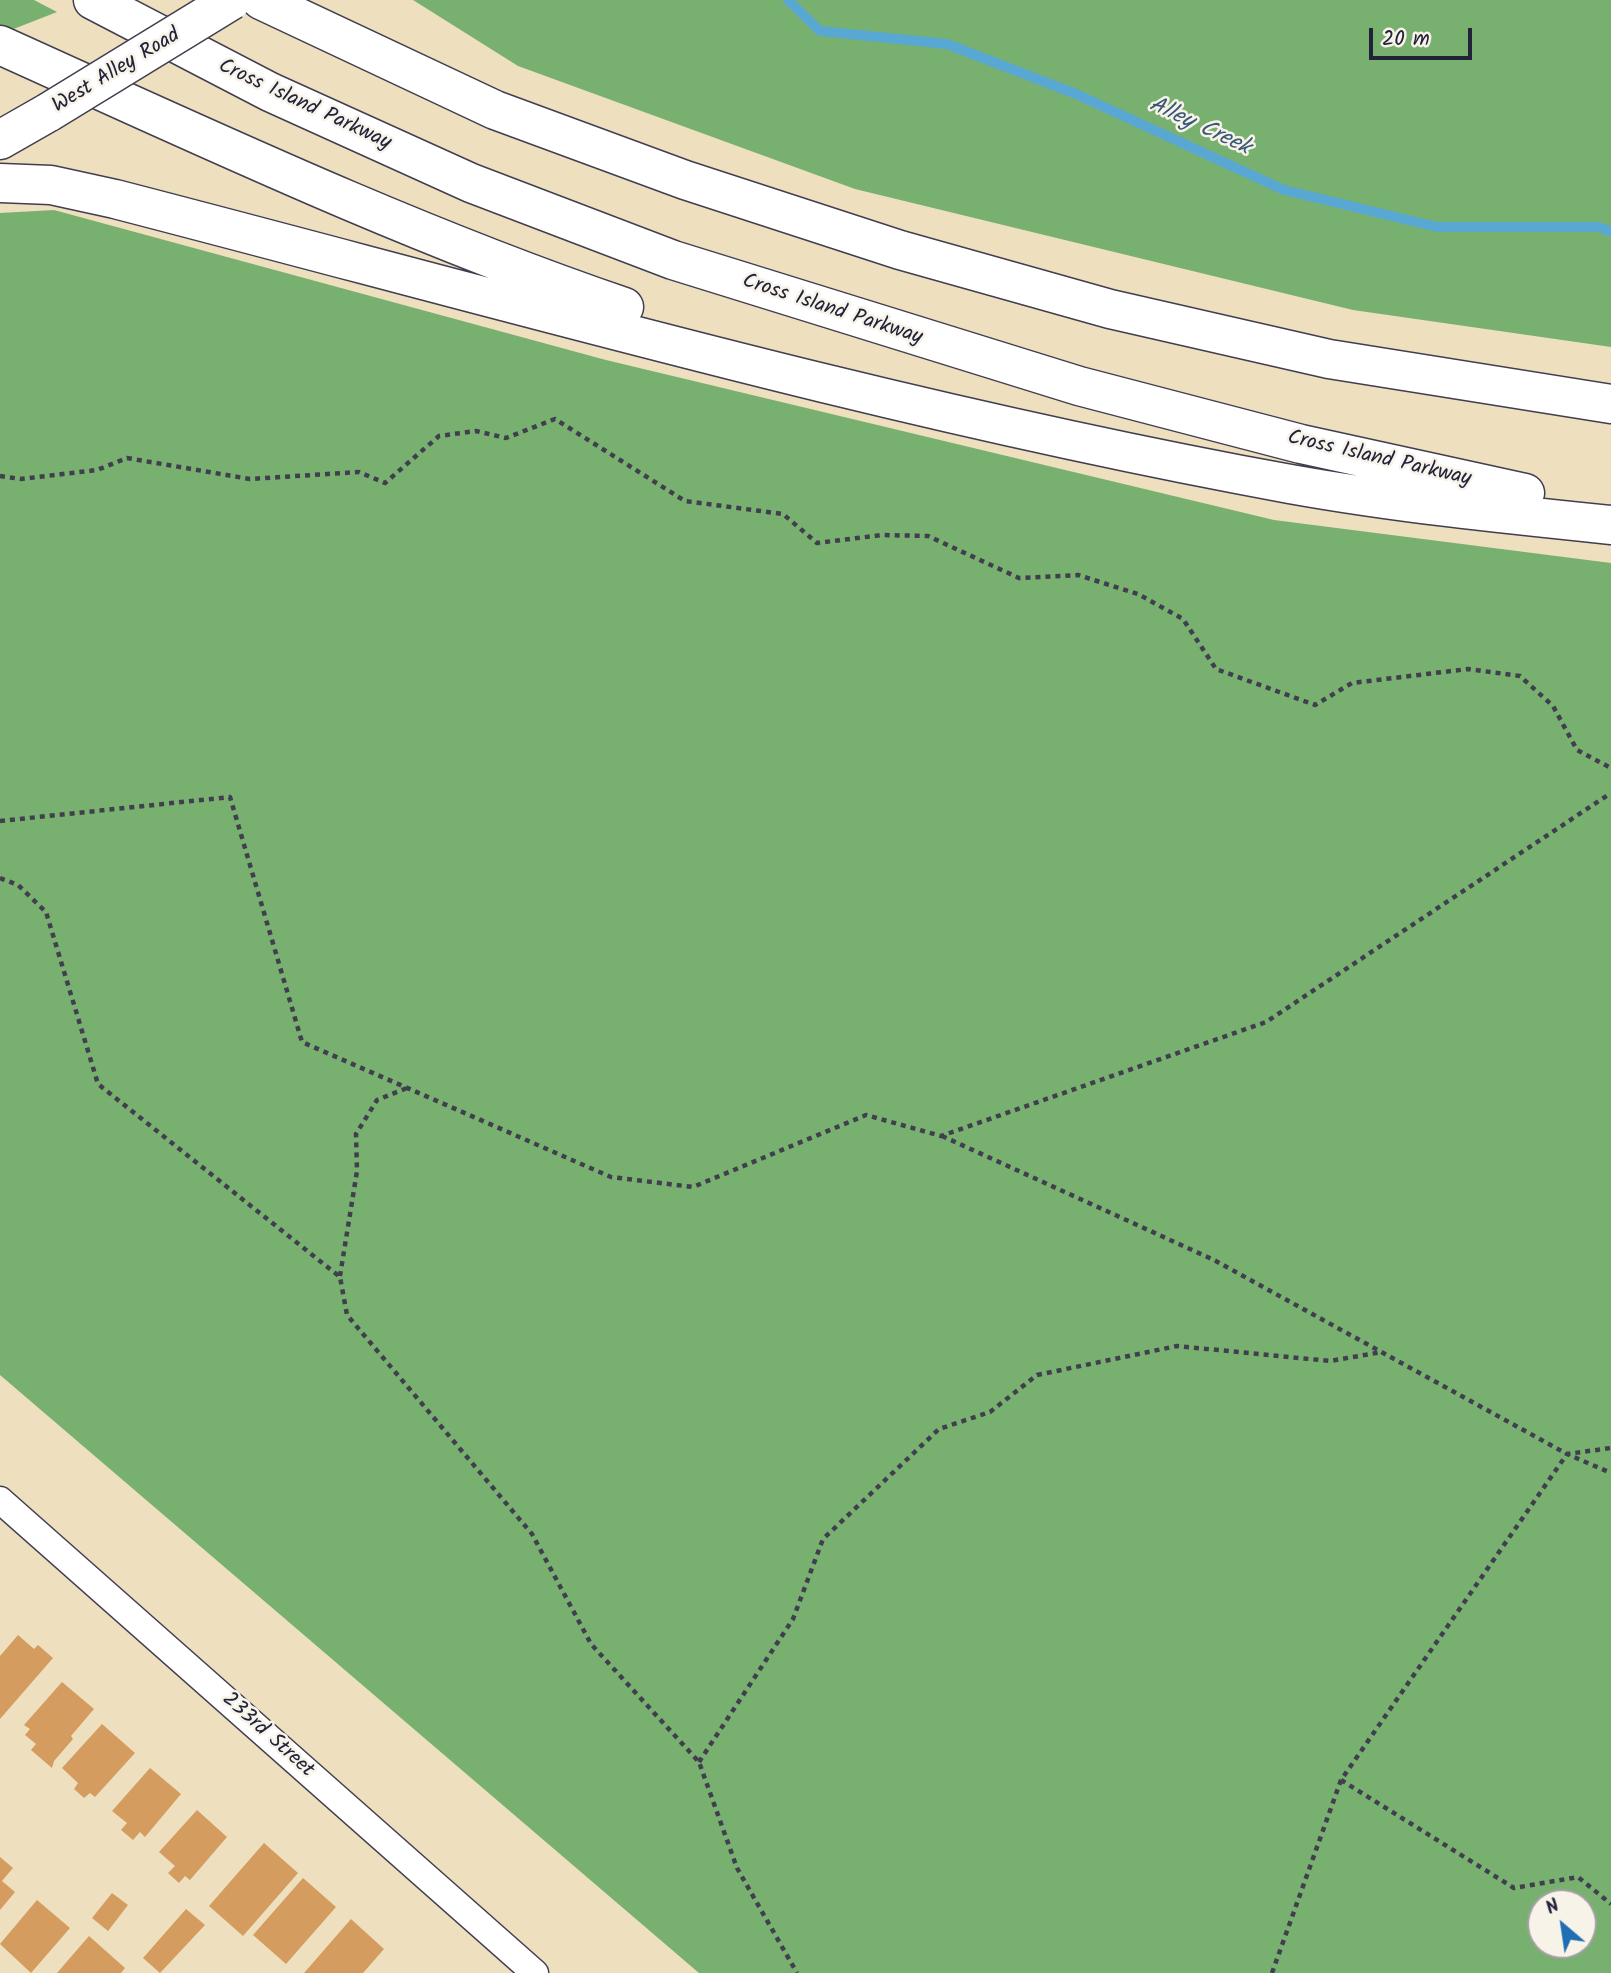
<!DOCTYPE html>
<html>
<head>
<meta charset="utf-8">
<style>
	body { margin:0 }
	#map { position:relative; width:1611px; height:1973px; overflow:hidden; background:#eedfbf; font-family:Kalam,sans-serif }
	canvas { display:block }
	.north { position:absolute; left:1527px; top:1889px; width:70px; height:70px; box-sizing:border-box; background:#f7f3e8; border:2px solid #a29fa3; border-radius:50%; rotate:331deg; font-size:19px; font-weight:700; line-height:28px; text-align:center; color:#22223b }
	.north::after { content:''; display:block; margin:auto; width:24px; height:32px; background:#1f6fb2; clip-path:polygon(50% 0,100% 100%,50% 72%,0 100%) }
	.scale { position:absolute; left:1369px; top:28px; width:103px; height:32px; box-sizing:border-box; border:4px solid #22223b; border-top:0; padding-left:9px; font-size:21px; line-height:24px; white-space:nowrap; color:#22223b; -webkit-text-stroke:5px #f7f3e8; paint-order:stroke }
</style>
</head>
<body>
<div id="map">
<canvas width="1611" height="1973"></canvas>
<div class="north">N</div>
<div class="scale">20 m</div>
</div>
<script>
const context = document.querySelector('canvas').getContext('2d');
context.lineJoin = 'round';
function fillPath(path, color) {
  context.fillStyle = color;
  context.fill(path, 'evenodd');
}
function strokePath(path, color, width, dash) {
  context.strokeStyle = color;
  context.lineWidth = width;
  context.lineCap = dash ? 'butt' : 'round';
  context.setLineDash(dash || []);
  context.stroke(path);
}
function label(font, color, halo, rows, align = 'center') {
  context.font = font + ' Kalam,sans-serif';
  context.lineWidth = 5;
  context.setLineDash([]);
  context.textBaseline = 'middle';
  context.strokeStyle = halo;
  context.fillStyle = color;
  for (const [text, x, y, turn = 0] of rows) {
    context.save();
    context.translate(x, y);
    context.rotate((+turn || 0) * Math.PI / 180);
    context.textAlign = isNaN(turn) ? turn : align;
    if (halo) context.strokeText(text, 0, 0);
    context.fillText(text, 0, 0);
    context.restore();
  }
}
fillPath(new Path2D(`
	M0 0H34L57 12 11 30 0 25Z
	M413 0H1611V347L1353 310 855 189 518 66Z
	M54 210 606 360 1274 520 1611 563V1973H699L0 1375V213ZM1541 1903H1583V1945H1541Z`), '#78b16f');
strokePath(new Path2D(`
	M788 0 820 31 947 44 1076 94 1284 190 1437 227H1599L1611 232`), '#58a8d3', 10);
fillPath(new Path2D(`
	M18 1635 34 1649 38 1645 53 1658 0 1719V1656Z
	M62 1682 94 1709 71 1736 73 1739 54 1761 52 1768 31 1750 36 1744 25 1735 30 1729 24 1725Z
	M102 1724 135 1753 95 1797 90 1793 84 1798 74 1789 78 1783 62 1768Z
	M150 1768 181 1794 145 1837 140 1832 133 1840 121 1830 127 1823 112 1811Z
	M197 1810 227 1837 190 1880 185 1876 179 1883 168 1873 175 1866 159 1852Z
	M264 1843 298 1873 243 1936 209 1906Z
	M0 1857 13 1868 2 1881 15 1892 0 1910Z
	M303 1878 336 1907 286 1964 253 1935Z
	M112 1893 128 1905 108 1931 92 1918Z
	M37 1900 70 1928 31 1973 0 1944Z
	M186 1909 205 1925 160 1973 143 1958Z
	M351 1919 384 1949 363 1973H304Z
	M89 1936 125 1968 121 1973H57Z`), '#d49c5f');
const street = new Path2D(`
	M0 1500 535 1973`);
const secondary = new Path2D(`
	M0 140 49 112`);
const highway = new Path2D(`
	M93 0 270 92 471 183 673 260 1079 386 1301 444 1525 493
	M261 0 495 110 685 180 900 250 1110 309 1329 359 1611 404
	M0 45C206 138 410 234 624 307
	M0 183 51 185 115 199C505 300 894 412 1290 484 1396 503 1504 514 1611 525`);
strokePath(street, '#413e4f', 29);
strokePath(secondary, '#413e4f', 41);
strokePath(highway, '#413e4f', 41);
strokePath(new Path2D(`
	M0 476 21 479 97 470 127 458 250 479 359 472 385 483 439 436 476 431 506 438 555 419 685 501 783 514 817 543 882 535 928 536 1019 578 1078 575 1138 594 1183 619 1216 669 1315 705 1352 683 1468 669 1520 676 1553 706 1577 750 1611 768
	M0 821 230 797 302 1042 611 1177 693 1187 866 1115 941 1136 1266 1022 1611 793
	M0 878 18 885 46 912 98 1084 340 1277 347 1315 532 1534 591 1644 699 1762 737 1868 797 1973
	M942 1136 1214 1260 1567 1454 1611 1473
	M340 1276 357 1171 356 1134 377 1100 407 1088
	M699 1762 793 1619 823 1539 939 1429 990 1412 1037 1375 1177 1346 1330 1361 1382 1352
	M1341 1780 1514 1888 1578 1877 1611 1904
	M1272 1973 1341 1780 1567 1454 1611 1448`), '#413e4f', 4.5, [5, 5]);
strokePath(street, '#fff', 26);
strokePath(secondary, '#fff', 38);
strokePath(highway, '#fff', 38);
const secondaryBridge = new Path2D(`
	M49 112 232 0`);
strokePath(secondaryBridge, '#413e4f', 41, []);
strokePath(secondaryBridge, '#fff', 38);
label('21px', '#22223b', '#f7f3e8', [
	["West Alley Road",117,72,-31],
	["Cross Island Parkway",304,106,25],
	["Cross Island Parkway",832,311,18],
	["Cross Island Parkway",1379,460,13],
	["233rd Street",267,1736,42]
]);
label('italic 23px', '#385878', '#f7f3e8', [
	["Alley Creek",1199,128,25]
]);
</script>
</body>
</html>
